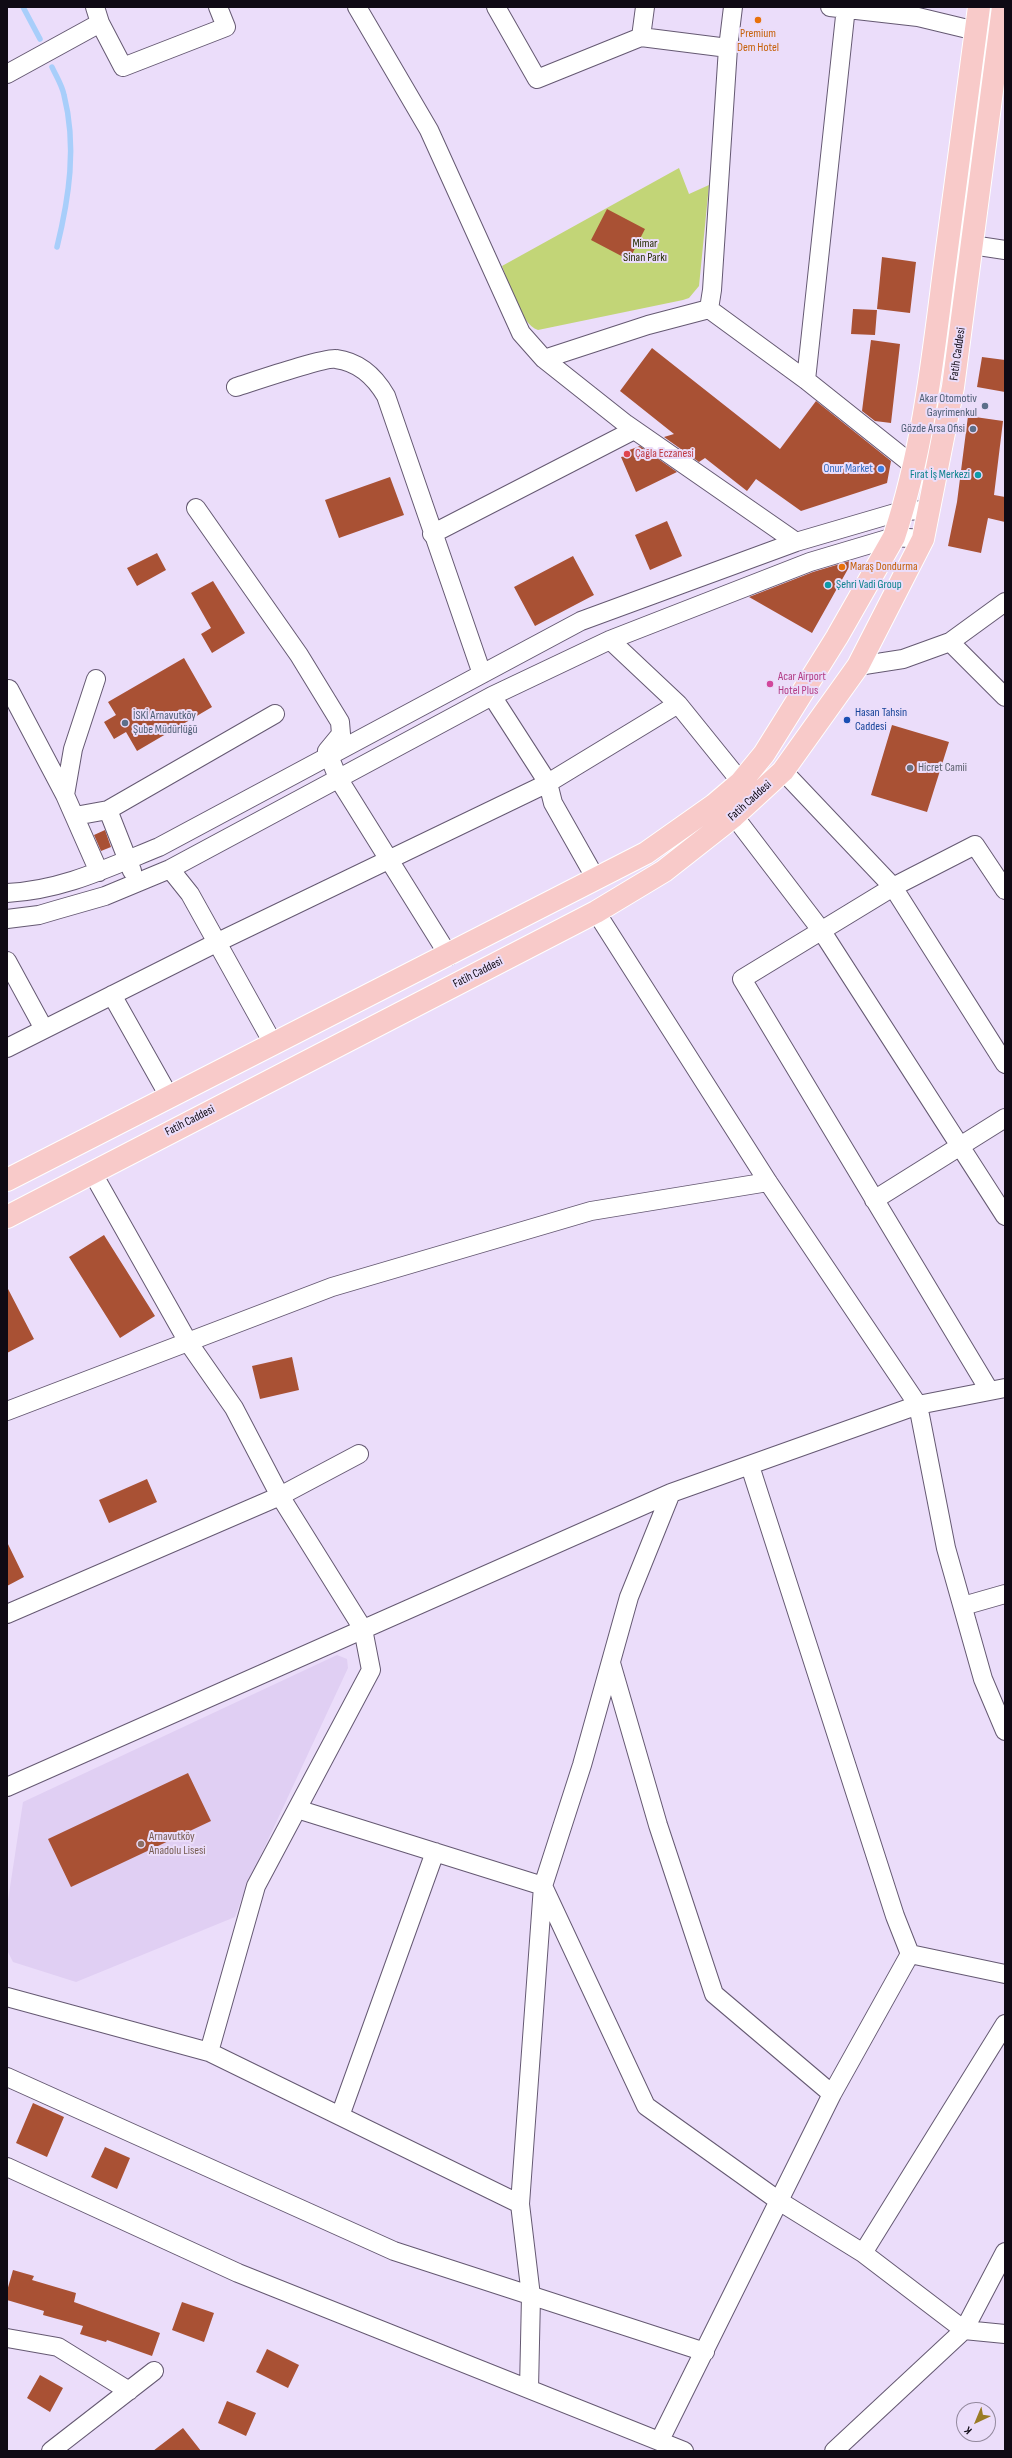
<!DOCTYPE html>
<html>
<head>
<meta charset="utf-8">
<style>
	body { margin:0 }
	#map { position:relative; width:1012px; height:2458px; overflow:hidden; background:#ebddfa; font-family:"Sofia Sans Condensed",sans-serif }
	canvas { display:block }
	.frame { position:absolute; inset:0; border:8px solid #0f0a14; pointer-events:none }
	.north { position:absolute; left:956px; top:2402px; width:40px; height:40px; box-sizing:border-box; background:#ebddfa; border:1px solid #93899e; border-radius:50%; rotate:224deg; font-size:11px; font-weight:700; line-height:16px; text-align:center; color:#0f0a14 }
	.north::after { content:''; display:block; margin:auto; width:14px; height:18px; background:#9a7c25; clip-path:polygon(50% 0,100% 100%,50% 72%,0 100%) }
</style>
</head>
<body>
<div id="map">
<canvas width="1012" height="2458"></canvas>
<div class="frame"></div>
<div class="north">K</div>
</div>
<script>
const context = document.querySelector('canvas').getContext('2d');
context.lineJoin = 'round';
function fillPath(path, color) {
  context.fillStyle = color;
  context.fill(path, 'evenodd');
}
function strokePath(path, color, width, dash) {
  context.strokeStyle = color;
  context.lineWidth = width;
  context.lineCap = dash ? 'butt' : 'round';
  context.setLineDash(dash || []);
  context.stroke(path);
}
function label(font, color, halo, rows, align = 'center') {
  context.font = font + ' "Sofia Sans Condensed",sans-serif';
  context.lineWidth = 4;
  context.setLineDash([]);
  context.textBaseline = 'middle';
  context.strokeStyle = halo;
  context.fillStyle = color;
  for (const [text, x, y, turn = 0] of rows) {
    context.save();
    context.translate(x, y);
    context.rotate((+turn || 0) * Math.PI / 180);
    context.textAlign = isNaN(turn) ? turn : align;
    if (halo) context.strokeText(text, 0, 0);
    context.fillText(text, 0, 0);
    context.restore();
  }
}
fillPath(new Path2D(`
	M337 1655 347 1659 348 1668 246 1887 235 1917 76 1982 13 1962 7 1950V1907L23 1802Z`), '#e0cff3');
fillPath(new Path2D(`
	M679 168 689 194 709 185 699 286 689 298 683 300 538 330C520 324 509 283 502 266Z`), '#c2d577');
strokePath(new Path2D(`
	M23 7 40 39
	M52 67C56 76 62 85 64 95 77 146 69 198 57 247`), '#a8cefa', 5.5);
fillPath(new Path2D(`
	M607 209 645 229 629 260 591 240Z
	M882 257 916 262 910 313 877 309Z
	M853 309 877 310 875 335 851 334Z
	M871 340 900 344 891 423 875 421 862 411Z
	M652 348 780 449 816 401 891 461 887 483 801 511 756 479 747 491 705 458 699 462 664 437 674 434 620 391Z
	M982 357 1005 360V392L977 387Z
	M968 416 1003 421 994 495 1005 497V522L988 518 981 553 948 546 957 502Z
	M640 446 677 472 636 492 621 457 626 456 624 452Z
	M390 477 404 515 339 538 325 500Z
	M667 521 682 556 650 570 635 535Z
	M157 553 166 570 137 586 127 568Z
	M573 556 594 595 535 626 514 587Z
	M853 560 812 633 749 597 813 572Z
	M213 581 245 633 212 653 201 634 211 628 191 593Z
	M184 658 212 707 137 751 126 732 114 739 104 722 116 715 108 702Z
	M892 725 949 742 927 812 871 795Z
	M105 830 111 847 101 851 94 835Z
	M104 1235 155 1316 120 1338 69 1257Z
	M7 1287 34 1339 7 1353Z
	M292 1357 299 1390 260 1399 252 1366Z
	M147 1479 157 1502 109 1523 99 1500Z
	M7 1542 24 1577 7 1586Z
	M188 1773 211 1821 71 1887 48 1839Z
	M33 2103 64 2117 47 2157 16 2143Z
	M105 2147 130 2158 117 2189 91 2177Z
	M13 2270 34 2276 32 2280 76 2293 74 2302 160 2333 152 2356 107 2340 106 2342 80 2334 83 2326 43 2315 44 2311 7 2300V2291Z
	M182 2302 214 2313 204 2342 172 2330Z
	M267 2349 299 2365 288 2388 256 2372Z
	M40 2375 63 2388 50 2412 27 2398Z
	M227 2401 256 2413 246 2436 218 2423Z
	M183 2428 201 2451H153Z`), '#a95134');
const minor = new Path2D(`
	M95 7 100 23
	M357 7 429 130 521 333 544 359 626 424 796 542
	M496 7 537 79 641 37 728 48
	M733 7 728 48 712 290 709 309 806 380 914 466
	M830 7 918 17 976 31
	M641 37 645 7
	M7 74 100 23 123 67 226 27 218 7
	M972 245 1005 250
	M544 359 648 325 709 309
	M806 380 846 7
	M236 387C252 382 325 357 336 359 359 362 375 377 386 396L482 674
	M196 508 299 655 340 722 341 734 327 751 338 778 449 956
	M432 534 634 430
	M610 640 678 704 741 782
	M950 642 1005 697
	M858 666 903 659 950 642 1005 602
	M96 679 73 749 65 795 99 872
	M9 689 65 795
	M492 696 548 783 553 803 596 879
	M783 771 893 887 1005 1064
	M75 816 108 810
	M734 816 821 930 1005 1216
	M170 869 190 894 274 1045
	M132 871 108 810 275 714
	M7 893C63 890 107 868 159 847L581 621 796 542 902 511 928 510
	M596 912 768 1182 918 1405 946 1548 983 1679 1005 1731
	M7 919 39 915 56 910 105 896 170 869 492 696 610 640 810 562 894 537 923 539
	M7 961 44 1029
	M112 995 170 1098
	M7 1048 218 942 548 783 678 704
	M92 1172 188 1342 234 1408 280 1496 363 1629 371 1670 256 1886 209 2052
	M874 1200 1005 1118
	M989 1390 742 979 893 887 975 845 1005 890
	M7 1411 332 1287 591 1211 768 1182
	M750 1466 895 1916 910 1954 1005 1974
	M963 1606 1005 1594
	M7 1614 280 1496 359 1454
	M611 1663 658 1825 714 1994 832 2094
	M7 1787 671 1493 918 1405 1005 1388
	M297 1809 543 1886 646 2106 779 2201 863 2253 964 2330 1005 2334
	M7 1997 209 2052 520 2204
	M7 2077 394 2251 705 2352
	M340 2116 435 1852
	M7 2167 238 2273 684 2451
	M863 2253 1005 2024
	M7 2338 58 2347 129 2391
	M529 2389 531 2296 520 2204 543 1886 582 1765 629 1597 671 1493
	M660 2440 832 2094 910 1954
	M51 2451 154 2371
	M834 2451 964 2330 1005 2252`);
const major = new Path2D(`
	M7 1180 646 853 714 805 741 782 764 754 837 637 894 537C922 453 932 366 943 279 955 189 967 98 979 7
	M7 1217 596 912 664 871 734 816 783 771 858 666 923 539 953 387 1003 7`);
strokePath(minor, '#655972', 20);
strokePath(major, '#fff', 24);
strokePath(minor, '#fff', 18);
strokePath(major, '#f8cac9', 22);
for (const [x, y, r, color] of [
	[758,20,4,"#e8710a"],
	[985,406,4,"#5c6f8a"],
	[973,429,4,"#5c6f8a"],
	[627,454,4,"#e0444e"],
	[881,469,4,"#3f7fe0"],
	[978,475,4,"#0f9aa8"],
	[842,567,4,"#e8710a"],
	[828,585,4,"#0f9aa8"],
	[770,684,4,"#d1479c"],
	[847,720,4,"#1a4fb4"],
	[125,723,4,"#5c6f8a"],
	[910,768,4,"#6b7280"],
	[141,1844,4,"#8d6e63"]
]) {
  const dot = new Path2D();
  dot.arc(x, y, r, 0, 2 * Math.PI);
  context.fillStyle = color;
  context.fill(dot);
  strokePath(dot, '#ebddfa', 1.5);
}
label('12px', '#c56008', '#ebddfa', [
	["Premium",758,34],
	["Dem Hotel",758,48],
	["Maraş Dondurma",850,567,"left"]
]);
label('12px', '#282f05', '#ebddfa', [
	["Mimar",645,244],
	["Sinan Parkı",645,258]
]);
label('12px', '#0f0a14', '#ebddfa', [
	["Fatih Caddesi",958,354,-82],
	["Fatih Caddesi",750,801,-42],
	["Fatih Caddesi",478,973,-27],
	["Fatih Caddesi",190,1121,-27]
]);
label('12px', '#4e5e75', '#ebddfa', [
	["Akar Otomotiv",977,399],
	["Gayrimenkul",977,413],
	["Gözde Arsa Ofisi",965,429],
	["İSKİ Arnavutköy",133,716,"left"],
	["Şube Müdürlüğü",133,730,"left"]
], 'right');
label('12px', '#be3a42', '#ebddfa', [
	["Çağla Eczanesi",635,454]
], 'left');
label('12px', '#366cbe', '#ebddfa', [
	["Onur Market",873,469]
], 'right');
label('12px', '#0d838f', '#ebddfa', [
	["Fırat İş Merkezi",970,475],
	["Şehri Vadi Group",836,585,"left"]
], 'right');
label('12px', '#b23c85', '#ebddfa', [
	["Acar Airport",778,677],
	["Hotel Plus",778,691]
], 'left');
label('12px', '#164399', '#ebddfa', [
	["Hasan Tahsin",855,713],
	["Caddesi",855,727]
], 'left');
label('12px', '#5b616d', '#ebddfa', [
	["Hicret Camii",918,768]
], 'left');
label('12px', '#785e54', '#ebddfa', [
	["Arnavutköy",149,1837],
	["Anadolu Lisesi",149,1851]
], 'left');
</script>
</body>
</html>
